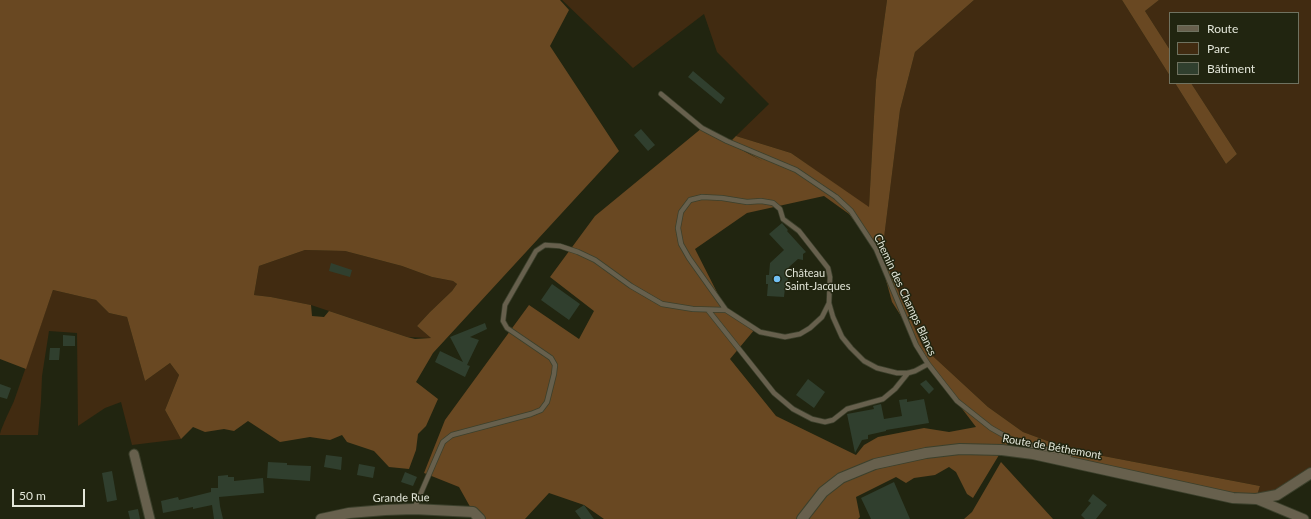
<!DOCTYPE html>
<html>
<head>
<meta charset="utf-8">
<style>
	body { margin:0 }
	#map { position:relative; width:1311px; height:519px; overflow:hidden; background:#212510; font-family:Lato,sans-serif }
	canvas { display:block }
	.legend { position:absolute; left:1169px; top:12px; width:130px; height:72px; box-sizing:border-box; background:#212510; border:1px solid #6f7260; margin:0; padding:5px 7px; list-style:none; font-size:12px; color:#e3e6d9 }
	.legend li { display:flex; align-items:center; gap:8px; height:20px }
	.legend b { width:20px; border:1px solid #6f7260 }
	.scale { position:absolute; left:12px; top:489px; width:73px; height:18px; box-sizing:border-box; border:2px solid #e3e6d9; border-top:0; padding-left:5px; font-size:12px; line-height:14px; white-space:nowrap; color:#e3e6d9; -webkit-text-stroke:3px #212510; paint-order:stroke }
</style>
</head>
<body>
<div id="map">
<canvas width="1311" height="519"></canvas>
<ul class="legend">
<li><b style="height:5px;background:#67604d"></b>Route</li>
<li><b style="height:11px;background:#412b11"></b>Parc</li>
<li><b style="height:11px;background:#303f2e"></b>Bâtiment</li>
</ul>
<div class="scale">50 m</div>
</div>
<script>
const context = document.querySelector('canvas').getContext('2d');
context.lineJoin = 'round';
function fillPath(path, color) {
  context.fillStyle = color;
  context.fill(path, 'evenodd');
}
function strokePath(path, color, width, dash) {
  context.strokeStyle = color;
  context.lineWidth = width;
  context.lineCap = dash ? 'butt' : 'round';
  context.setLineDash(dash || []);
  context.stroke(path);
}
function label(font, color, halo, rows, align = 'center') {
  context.font = font + ' Lato,sans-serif';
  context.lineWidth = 3;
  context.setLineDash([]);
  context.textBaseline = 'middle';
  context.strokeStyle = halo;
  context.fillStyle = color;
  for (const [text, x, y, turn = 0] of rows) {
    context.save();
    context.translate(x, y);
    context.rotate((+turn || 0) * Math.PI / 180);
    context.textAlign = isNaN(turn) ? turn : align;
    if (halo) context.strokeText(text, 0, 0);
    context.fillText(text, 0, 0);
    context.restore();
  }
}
fillPath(new Path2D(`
	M562 0H887L876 80 869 208 791 153 736 136 769 104 717 52 704 14 633 68Z
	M974 0H1122L1170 76V83H1175L1226 164 1237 154 1191 83H1298V13H1170V50L1145 11 1159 0H1311V473L1298 482 1256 499 1260 486 1072 450 1023 432 988 407 923 347 882 254 900 110 915 52Z
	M305 250 345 251 402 266 432 277 453 281 457 284 452 291 430 312 417 326 431 338 407 337 311 305 271 297 254 295 259 266Z
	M53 290 96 300 109 313 127 317 145 381 170 363 179 375 165 410 181 439 132 445 121 402 105 408 78 426 77 333 49 331 42 376 41 401 38 435H0C0 430 11 408 14 401 27 364 40 327 53 290Z`), '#412b11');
fillPath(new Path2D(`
	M0 0H560L569 10 550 46 619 151 433 353 416 382 438 399 426 426 418 434 416 450 409 469 389 467 374 451 347 442 342 435 330 440 310 437 280 442 248 421 234 431 224 429 205 432 193 427 181 439 165 410 179 375 170 363 145 381 127 317 109 313 96 300 53 290 26 369 0 359ZM305 250 345 251 402 266 432 277 453 281 457 284 452 291 430 312 417 326 431 338 415 339 407 337 329 311 324 317 312 316 311 305 271 297 254 295 259 266Z
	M887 0H974L915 52 900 110 882 254 923 347 988 407 1023 432 1072 450 1260 486 1256 499 1009 443 1002 450 973 498 967 494 956 472 949 467 935 475 914 478 906 483 896 477 856 497 860 517 858 519H604L584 505 549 493 525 519H479L473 512 459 487 424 473 445 420 529 305 579 339 594 311 550 277 595 216 702 128 762 161 730 142 736 136 791 153 869 207 876 80ZM824 196 849 214 876 249 881 262 892 302 908 327 928 364 976 427 949 432 924 428 878 437 864 445 856 455 776 416 730 359 755 329 726 310 695 249 747 213Z
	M1122 0H1159L1145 11 1170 50V76Z
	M1175 83H1191L1237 154 1226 164Z
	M1001 462 1053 519H964L972 512Z`), '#694822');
fillPath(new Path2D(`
	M693 71 725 98 721 104 688 77Z
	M641 129 655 145 648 151 634 135Z
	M782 223 788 230 787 231 806 252 803 254V260L798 259 789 267 787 288H785L784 297 767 296 768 284H766V275H769L770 263 784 250 769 234Z
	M331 263 352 270 350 277 329 271Z
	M552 284 580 304 569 320 541 300Z
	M485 323 487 329 470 337 479 340 467 365 470 366 465 377 435 362 440 351 463 362 450 337Z
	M63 335 75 336V346H63Z
	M50 348H60L59 360H49Z
	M808 379 825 392 814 408 796 395Z
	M926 380 934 389 929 394 920 384Z
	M0 384 11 388 7 399 0 397Z
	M907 399V402L924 399 929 423 886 430V431L868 435V439L862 440 855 453 847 414 874 409 873 406 881 404 884 419 902 416 899 400Z
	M326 455 342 457 341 470 324 467Z
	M268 462 287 463V465L311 466 310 481 267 478Z
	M359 464 375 467 373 478 357 475Z
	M112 471 117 500 107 502 102 473Z
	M405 472 417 477 413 486 401 482Z
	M228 475V477H234V481L263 478 264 493 219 497 220 506 223 519H214L212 505 193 509V507L163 513 161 501 178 497 179 500 211 492V488H218V476Z
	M894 482 910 519H871L861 498Z
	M1093 494 1107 505 1096 519H1085L1081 515 1091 503 1088 501Z
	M584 505 594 519H581L575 511Z
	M138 509 140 519H130L128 511Z`), '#303f2e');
const service = new Path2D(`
	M661 94 702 128 727 141 796 170 836 197 851 211 876 249 916 345 928 364 957 401 991 428 1014 441 1069 455 1066 460
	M829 303 822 317 810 328 800 334 785 337 760 332 726 310 689 258 681 244 678 228 681 212 690 200 702 197 722 198 747 202 761 201 773 203 780 209 783 219 799 231 828 268 830 277 829 303 833 317 842 337 851 348 864 361 877 368 897 373H908L915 371 928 364
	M708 310 774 393 793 409 812 419 825 422 833 420 847 409 883 399 895 389 908 373
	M414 509 443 442 452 435 531 414 541 410 547 402 554 374 555 365 551 358 507 328 503 321 505 305 536 251 545 245 560 246 578 252 595 260 631 286 662 304 693 309 726 310`);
const minor = new Path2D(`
	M134 454 150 519
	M1256 499 1304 519`);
const tertiary = new Path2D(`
	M321 519 349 513 385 510 414 509 473 512 480 519
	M802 519 823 492 841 478 875 464 926 453 960 449 1002 450 1033 454 1233 498 1256 499 1277 495 1311 473`);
strokePath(service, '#3c402c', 6);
strokePath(minor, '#3c402c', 11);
strokePath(tertiary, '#3c402c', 12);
strokePath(service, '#67604d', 4.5);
strokePath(minor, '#67604d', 9);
strokePath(tertiary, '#67604d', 10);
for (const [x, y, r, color] of [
	[777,279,4,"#72c1f5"]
]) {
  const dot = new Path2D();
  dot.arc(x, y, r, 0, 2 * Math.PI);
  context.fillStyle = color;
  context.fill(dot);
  strokePath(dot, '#212510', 1.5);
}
label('11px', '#e3e6d9', '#212510', [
	["Château",785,273],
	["Saint-Jacques",785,286]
], 'left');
label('11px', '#e3e6d9', '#212510', [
	["Chemin des Champs Blancs",905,295,65],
	["Route de Béthemont",1052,447,10],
	["Grande Rue",401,498,-1]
]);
</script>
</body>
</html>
